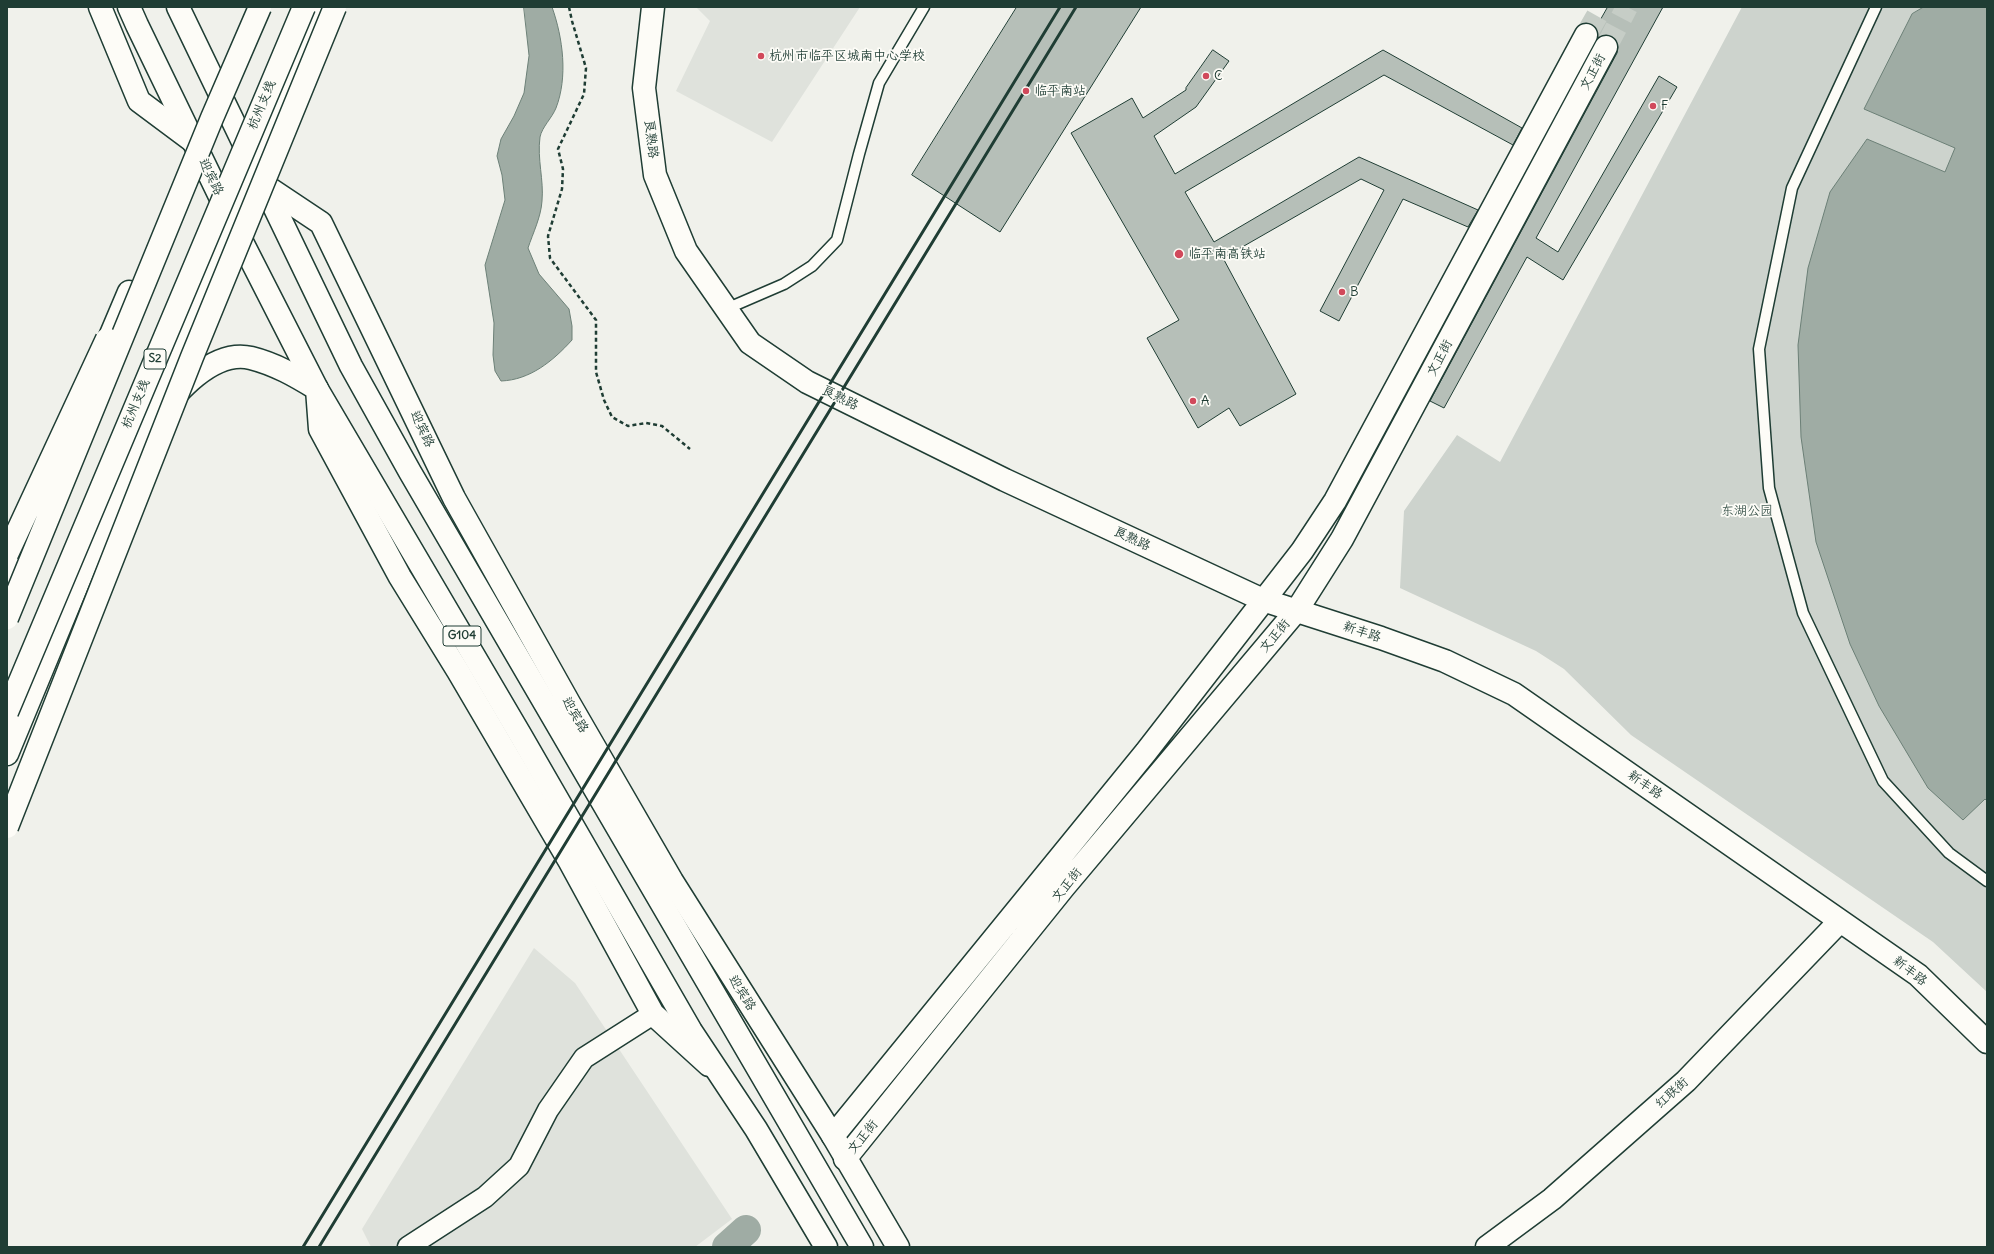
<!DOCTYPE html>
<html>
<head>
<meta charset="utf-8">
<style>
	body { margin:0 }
	#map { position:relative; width:1994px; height:1254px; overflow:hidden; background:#f0f1eb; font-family:Delius,sans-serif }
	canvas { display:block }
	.frame { position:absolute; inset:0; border:8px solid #1f3d34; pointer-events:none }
</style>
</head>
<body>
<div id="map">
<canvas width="1994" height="1254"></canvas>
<div class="frame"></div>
</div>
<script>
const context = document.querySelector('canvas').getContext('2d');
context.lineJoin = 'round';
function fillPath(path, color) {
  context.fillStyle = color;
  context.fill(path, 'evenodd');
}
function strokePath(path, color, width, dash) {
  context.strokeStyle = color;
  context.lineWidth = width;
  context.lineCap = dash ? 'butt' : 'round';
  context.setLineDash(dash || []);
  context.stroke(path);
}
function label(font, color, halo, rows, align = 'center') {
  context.font = font + ' Delius,"LXGW WenKai TC",sans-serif';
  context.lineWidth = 3.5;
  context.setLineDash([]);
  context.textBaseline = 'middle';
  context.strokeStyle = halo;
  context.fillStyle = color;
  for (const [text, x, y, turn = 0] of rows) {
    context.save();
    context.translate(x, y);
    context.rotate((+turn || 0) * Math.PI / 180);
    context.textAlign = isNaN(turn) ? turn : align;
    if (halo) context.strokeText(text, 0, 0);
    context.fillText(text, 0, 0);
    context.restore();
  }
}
fillPath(new Path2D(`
	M696 7H860L772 142 676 91 710 21Z
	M534 948 575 983 732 1219 695 1247H371L362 1229Z`), '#dfe2dc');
fillPath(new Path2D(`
	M1742 7H1987V992L1933 942 1631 735 1564 669 1536 651 1400 588 1404 511 1457 435 1500 462Z`), '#cdd3cd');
const water = new Path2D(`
	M524 7H552C563 38 568 77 556 108 552 118 542 127 540 137 537 159 544 180 542 201 541 217 533 233 528 248L539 274 569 309 572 326V340C553 361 530 380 501 381L495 371 493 355 494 323 485 265 505 200 502 175 497 156 501 139 514 116 524 93 529 56Z
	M1924 7H1987V801L1985 799 1963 820 1928 788 1879 706 1850 644 1816 542 1801 437 1798 345 1808 268 1830 192 1867 139 1945 172 1955 148 1864 109 1912 14Z`);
fillPath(water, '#9faca4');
strokePath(water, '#6c8077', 1);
strokePath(new Path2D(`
	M727 1247 746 1230`), '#9faca4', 30);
const building = new Path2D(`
	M1017 7H1141L1000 232 912 175Z
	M1608 7H1663L1536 238 1558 252 1659 76 1677 87 1563 280 1527 257 1444 408 1430 401 1617 53 1618 46 1617 41 1612 36 1605 35 1598 38 1596 28Z
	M1213 50 1229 61 1196 107 1154 136 1175 174 1383 50 1522 128 1513 145 1384 75 1185 192 1214 242 1359 157 1478 210 1468 227 1403 199 1339 321 1320 311 1384 190 1361 179 1223 258 1296 394 1240 426 1229 408 1198 428 1147 338 1179 320 1071 133 1132 98 1143 118 1186 90V88Z`);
fillPath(building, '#b6bfb8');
strokePath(building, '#1f3d34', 1);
strokePath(new Path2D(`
	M1586 35 1602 7
	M1606 47 1627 7`), '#c6cdc6', 22, [22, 11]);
const service = new Path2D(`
	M1876 7 1792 188 1759 349 1769 488 1803 613 1883 781 1949 853 1987 881
	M726 309 784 284 812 266 837 240 859 154 879 83 924 7`);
const minor = new Path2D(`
	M408 1247 485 1197 519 1166 548 1110 584 1058 653 1014`);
const tertiary = new Path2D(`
	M1263 600 1381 638 1445 661 1514 694 1918 975 1987 1042
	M1487 1247 1552 1199 1686 1081 1840 921`);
const secondary = new Path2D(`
	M100 7 139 101 194 142
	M653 7 644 88 655 175 686 251 750 343 807 382 1005 480 1263 600
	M833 1136 1146 752 1302 551 1335 501 1586 35
	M845 1159 1064 887 1297 610 1342 539 1606 47`);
const primary = new Path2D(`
	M264 185 321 223 454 498 569 703 672 881 833 1136 898 1247
	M101 358 129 292
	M137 439C163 410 206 347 251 358 275 364 296 376 317 389L320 429 400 577 458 671 570 862 653 1014 709 1065
	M7 578 25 535
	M7 754 230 216 254 166 320 7`);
const trunk = new Path2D(`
	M129 7 137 25 242 242 317 389 521 736 691 1031 756 1129 826 1247
	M178 7 351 366 410 472 862 1247`);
strokePath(service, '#1f3d34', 13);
strokePath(minor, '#1f3d34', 23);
strokePath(tertiary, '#1f3d34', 25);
strokePath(secondary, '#1f3d34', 25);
strokePath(primary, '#1f3d34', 25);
strokePath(trunk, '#1f3d34', 25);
strokePath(new Path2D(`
	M569 7 572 21 586 68 584 94 558 149 563 169 562 189 548 236 550 258 596 320V372L604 400 612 417 628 426 646 423 662 426 690 449`), '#1f3d34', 2.5, [4, 3]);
strokePath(service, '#fdfcf7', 10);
strokePath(minor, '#fdfcf7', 20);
strokePath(tertiary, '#fdfcf7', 22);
strokePath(secondary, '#fdfcf7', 22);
strokePath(primary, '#fdfcf7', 22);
strokePath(trunk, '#fdfcf7', 22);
strokePath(new Path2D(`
	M303 1247 1060 7
	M319 1247 1076 7`), '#1f3d34', 3);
const motorwayBridge = new Path2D(`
	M7 554 107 339
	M7 618 212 118 260 7
	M7 712 304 7
	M7 827 192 357 335 7`);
strokePath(motorwayBridge, '#1f3d34', 25, []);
strokePath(motorwayBridge, '#fdfcf7', 22);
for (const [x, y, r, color] of [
	[761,56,4,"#d1495b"],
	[1206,76,4,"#d1495b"],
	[1026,91,4,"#d1495b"],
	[1653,106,4,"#d1495b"],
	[1179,254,5,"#d1495b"],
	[1342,292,4,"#d1495b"],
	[1193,401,4,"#d1495b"]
]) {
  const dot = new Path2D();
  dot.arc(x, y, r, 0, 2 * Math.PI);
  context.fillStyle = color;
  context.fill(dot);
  strokePath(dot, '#fdfcf7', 1.5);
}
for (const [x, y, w] of [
	[155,359,22],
	[462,636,38]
]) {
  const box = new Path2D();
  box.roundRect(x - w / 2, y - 10, w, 20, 3);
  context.fillStyle = '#fdfcf7';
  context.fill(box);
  strokePath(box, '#1f3d34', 1);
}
label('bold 12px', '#1f3d34', null, [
	["S2",155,359],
	["G104",462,636]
]);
label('13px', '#1f3d34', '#fdfcf7', [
	["杭州市临平区城南中心学校",769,56],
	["C",1214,76],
	["临平南站",1034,91],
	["F",1661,106],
	["临平南高铁站",1188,254],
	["B",1350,292],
	["A",1201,401]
], 'left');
label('13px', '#1f3d34', '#fdfcf7', [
	["文正街",1593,72,-62],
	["杭州支线",262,105,-67],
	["良熟路",651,139,83],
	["迎宾路",211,177,64],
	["文正街",1440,358,-62],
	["良熟路",840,398,26],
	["杭州支线",136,404,-67],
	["迎宾路",422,429,65],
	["良熟路",1132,539,25],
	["新丰路",1362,632,19],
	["文正街",1275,636,-50],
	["迎宾路",575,715,60],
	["新丰路",1645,785,35],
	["文正街",1067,885,-51],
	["新丰路",1910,971,38],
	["迎宾路",742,993,58],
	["红联街",1672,1093,-42],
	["文正街",863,1137,-51]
]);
label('13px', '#425b53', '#fdfcf7', [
	["东湖公园",1747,511]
]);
</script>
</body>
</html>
